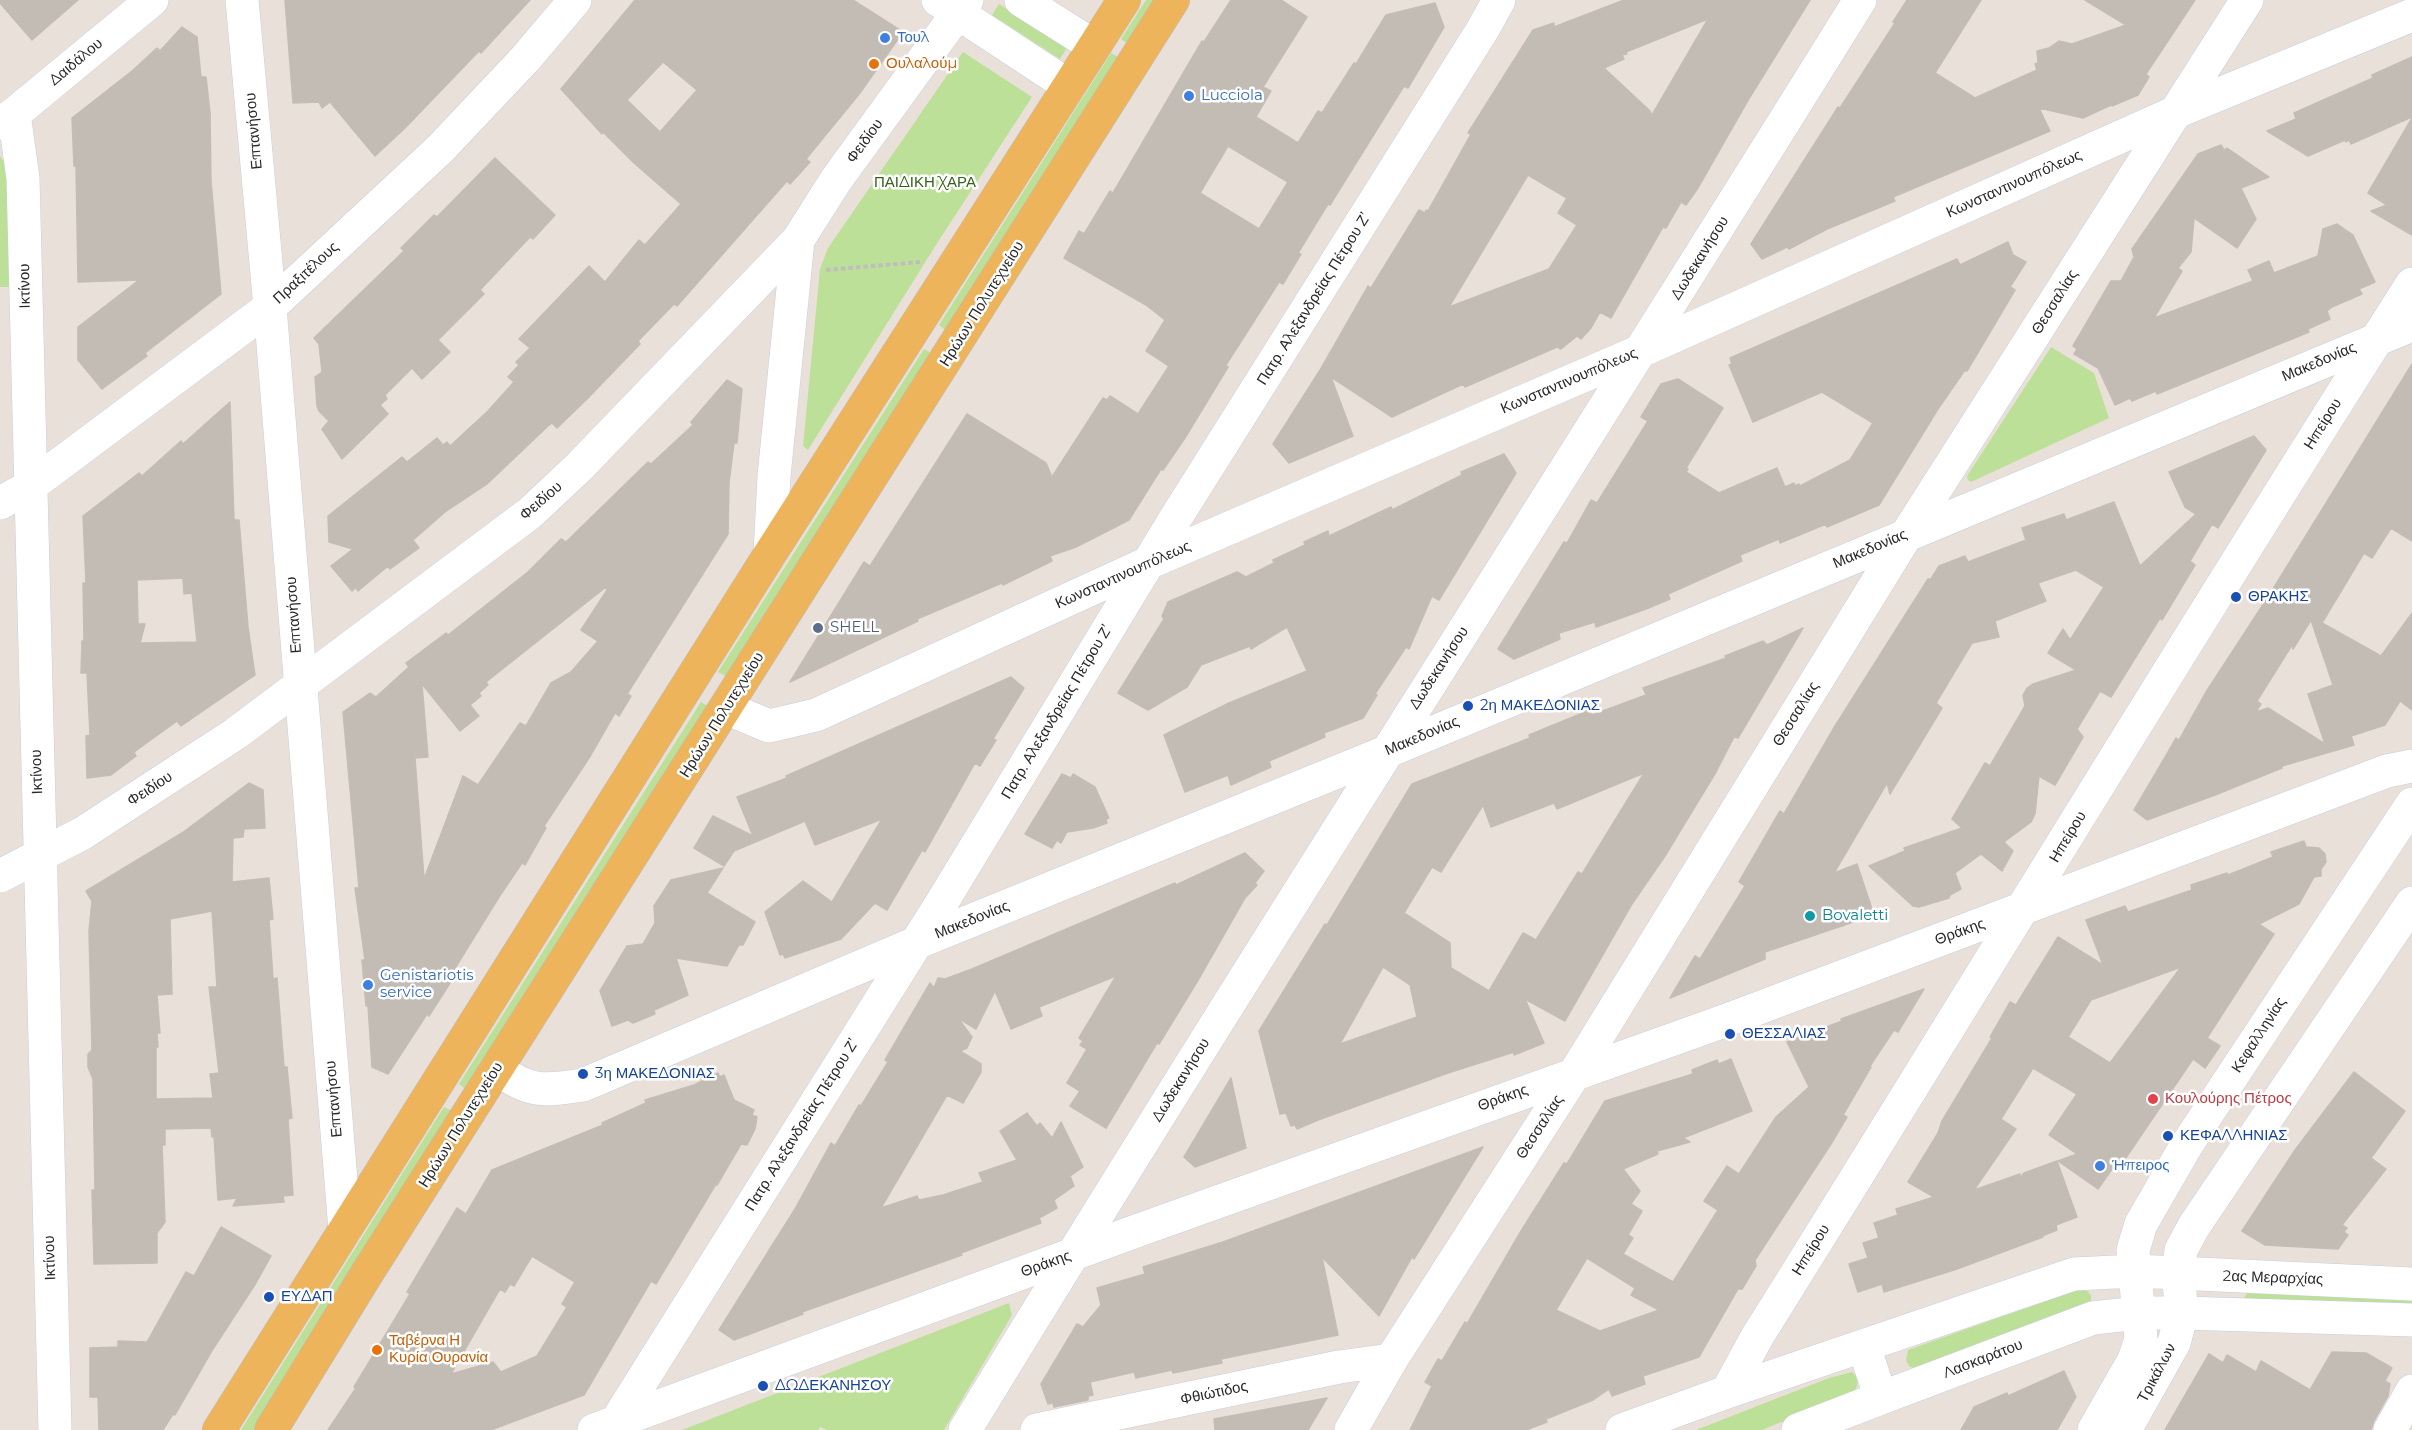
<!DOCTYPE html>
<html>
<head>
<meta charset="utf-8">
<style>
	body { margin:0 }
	canvas { display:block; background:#eae0da }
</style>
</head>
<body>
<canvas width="2412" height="1430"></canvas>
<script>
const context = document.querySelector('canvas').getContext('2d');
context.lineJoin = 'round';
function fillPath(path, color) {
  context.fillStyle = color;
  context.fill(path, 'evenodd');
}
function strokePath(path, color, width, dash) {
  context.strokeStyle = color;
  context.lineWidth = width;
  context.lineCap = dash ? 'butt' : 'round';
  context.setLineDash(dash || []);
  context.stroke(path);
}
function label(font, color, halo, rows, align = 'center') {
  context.font = font + ' Montserrat,sans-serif';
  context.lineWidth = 5;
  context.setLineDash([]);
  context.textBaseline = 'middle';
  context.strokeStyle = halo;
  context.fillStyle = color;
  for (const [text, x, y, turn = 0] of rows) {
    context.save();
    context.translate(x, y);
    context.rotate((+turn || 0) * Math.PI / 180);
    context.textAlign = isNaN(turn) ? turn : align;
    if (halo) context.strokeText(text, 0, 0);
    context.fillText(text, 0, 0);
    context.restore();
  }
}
fillPath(new Path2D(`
	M1146 0H1157L1129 45 1121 39Z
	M999 4 1067 48 1060 59 992 15Z
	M963 52 1032 97 934 248 808 450 803 446 820 269 828 248Z
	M1111 53 1120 58 946 331 939 325Z
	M0 156 7 166 9 287H0Z
	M2051 347 2094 373 2109 418 1971 482 1968 480 1967 476Z
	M924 349 932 353 727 677 718 672Z
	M701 702 709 707 467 1090 459 1084Z
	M444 1107 454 1112 253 1430H241Z
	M2079 1289 2087 1291 2091 1295V1305L1915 1369 1909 1366 1906 1360 1908 1350Z
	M2247 1293 2412 1298V1309L2246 1304 2244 1298Z
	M1009 1303 1012 1315 944 1430H827L820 1427 818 1430H682Z
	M1852 1372 1858 1378 1857 1386 1854 1392 1762 1430H1696L1829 1378Z`), '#bce097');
const building = new Path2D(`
	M0 0H78L32 40 0 3Z
	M285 0H530L481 53 479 51 405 128 375 156 330 102 322 108 319 102 293 103Z
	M635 0H853L903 32 860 93 806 159 810 162 790 184 787 181 677 306 674 304 638 341 640 344 587 399 557 428 552 423 548 426 487 484 445 512 413 540 419 548 390 569 388 566 358 591 356 587 352 591 331 566 353 549 329 542 328 516 402 457 407 462 437 438 443 445 447 442 450 446 488 411 514 382 508 377 519 365 516 362 530 348 519 339 589 266 605 282 639 240 645 245 681 204 634 163 603 132 602 134 561 89ZM663 62 697 90 660 132 627 100Z
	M1231 0H1281L1307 17 1263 87 1271 91 1256 117 1298 143 1318 111 1322 113 1354 63 1356 64 1386 15 1435 3 1444 27 1408 88 1404 86 1330 205 1328 204 1298 253 1301 254 1283 284 1279 282 1226 365 1228 367 1185 438 1163 470 1161 469 1129 520 1076 547 1050 556 1052 561 1003 585 1002 583 917 619 918 621 790 682 864 562 870 566 967 414 1046 463 1052 477 1103 398 1107 400 1110 396 1138 414 1169 366 1146 351 1165 320 1146 305 1064 258 1079 231 1084 234 1110 191 1113 193 1202 41 1204 42ZM1228 146 1288 182 1259 229 1200 193Z
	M1624 0H1810L1750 97 1698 188 1686 205 1681 202 1666 228 1663 227 1611 318 1600 312 1591 328 1581 339 1577 336 1561 349 1557 347 1465 387 1463 384 1392 417 1331 377 1353 436 1289 463 1273 444 1320 370 1368 286 1371 288 1419 210 1425 213 1426 210 1428 211 1471 134 1468 133 1533 30 1554 23V27ZM1708 19 1652 115 1650 111 1604 68 1624 59 1622 55 1627 54 1626 52ZM1528 175 1567 198 1558 213 1577 225 1549 269 1449 307Z
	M1907 0H1981L1935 73 1975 98 2037 70 2035 64 2038 63 2037 51 2049 48 2059 41 2072 44 2126 25 2085 0H2195L2146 74 2149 77 2138 95 2112 106 2111 105 2083 118 2039 108 2050 131 1893 197 1895 201 1827 229 1789 249 1787 247 1762 259 1751 244 1838 107 1840 108 1895 23 1893 22Z
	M182 27 197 37 201 77H206L210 113 211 181 221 294 145 353 147 356 102 389 78 360V327L139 280 78 282 76 166H74L72 118 132 71 157 48 160 51Z
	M2412 57V117L2351 144 2349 140 2346 142 2345 140 2308 156 2267 131 2296 119 2294 113 2373 78 2372 75Z
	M2412 118V235L2371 211 2387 205 2368 193Z
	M2221 145 2224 150 2227 148 2269 177 2241 188 2256 219 2237 248 2194 218 2191 252 2178 268 2182 271 2154 318 2253 281 2248 270 2269 261 2274 273 2318 256 2323 229 2337 224 2353 235 2375 282 2359 289 2362 294 2332 307 2327 311 2330 319 2308 329 2309 332 2157 394 2156 391 2132 401 2130 398 2115 405 2098 368 2074 354 2077 349 2073 346 2111 281H2121L2134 257 2132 249 2198 154Z
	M495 158 555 215 533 239 530 237 480 290 484 294 438 340 450 352 422 379 412 368 385 395 387 399 380 405 388 414 342 459 322 429 329 421 319 411 317 406 315 377 322 372 319 344 314 338 404 251 401 248 434 215 437 217Z
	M2008 242 2013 255 2026 262 2010 287 2015 290 1967 371 1965 370 1938 409 1879 505 1827 527 1826 524 1780 543 1779 539 1740 555 1742 561 1668 594 1670 599 1646 609 1596 627 1595 622 1559 633 1560 639 1514 659 1498 649 1564 542 1567 543 1591 500 1597 503 1648 421 1641 417 1661 384 1678 379 1723 408 1686 468 1688 469 1686 472 1719 493 1777 468 1785 487 1794 483 1795 486 1799 484 1800 486 1850 460 1873 423 1822 392 1753 422 1729 365 1732 364 1730 358 1957 259 1960 265Z
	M2412 364V541L2391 528 2372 558 2364 553 2322 623 2381 656 2412 613V710L2400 701 2385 725 2351 736 2354 745 2282 766V768L2215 795 2147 820 2134 810 2164 759 2176 738 2179 740 2206 692 2268 597ZM2311 620 2333 685 2308 694 2325 744 2268 708 2256 712 2261 704 2257 701 2292 645 2293 649Z
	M727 380 742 389 737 443H734L729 483 728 534 627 694 631 696 619 716 615 713 591 755 544 826 546 828 525 865 522 863 499 897 449 978 452 980 429 1016 427 1014 388 1074 372 1067 368 1005 366 1006 362 960H365L355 888H359L343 712 370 693 376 697 409 667 406 663 446 633 448 635 528 572 561 539 566 542 648 462 651 464 693 425 691 422ZM606 587 607 590 581 630 598 641 571 672 551 683 526 726 520 723 478 785 463 776 424 879 415 758 428 757 422 684 460 731 479 716 470 705 481 696 479 693 488 685 486 682Z
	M230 402 234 520H239L248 627 255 675 181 726 177 721 134 752 136 756 111 775 87 778 86 736 90 735 87 673H81L82 641H84L83 583H86L83 516 139 473 142 476 181 441 183 444ZM183 578 184 594 192 593 197 642 140 643 145 624H138L137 580Z
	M2254 436 2266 450 2218 528 2212 524 2190 561 2195 565 2162 620 2160 618 2111 697 2100 691 2077 729 2083 737 2055 785 2039 776 2035 814 2031 822 2004 842 2013 851 2002 871 1981 854 1955 873 1961 889 1950 895 1949 898 1919 907 1913 906 1869 866 1905 851 1904 848 1962 828 1952 819 1985 763 1990 766 2025 706 2023 695 2027 688 2033 684 2076 670 2048 653 2063 629 2070 640 2104 587 2076 570 2038 583 2046 601 1995 621 1999 637 1972 643 1936 703 1942 708 1890 794 1887 783 1834 873 1857 864 1874 915 1765 952V959L1670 998 1695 956 1700 959 1745 886 1739 882 1780 811 1784 814 1835 726 1928 579H1931L1939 566 1965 556 1968 562 2026 540 2022 528 2064 514 2066 520 2114 502 2140 566 2196 514 2185 507 2169 472Z
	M1504 454 1516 473 1439 600 1432 596 1409 649 1406 647 1375 694 1377 695 1363 718 1324 733 1325 737 1269 761 1271 767 1231 785 1228 775 1185 792 1164 735 1229 703 1307 671 1287 627 1251 649 1250 646 1201 665 1187 687 1148 710 1118 693 1164 619 1162 616 1168 602 1237 572 1246 577 1274 563 1273 560 1305 545 1304 542 1328 531 1329 536 1391 507 1392 510 1462 475 1461 472Z
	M1803 628 1738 738 1734 737 1716 772 1665 856 1632 904 1565 1021 1525 999 1544 1043 1514 1055V1052L1448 1073 1318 1120 1297 1129 1295 1125 1291 1126 1286 1113 1280 1114 1259 1031 1325 924 1327 925 1412 784 1530 738 1529 735 1590 710 1592 715 1646 695 1643 688 1726 658 1725 656 1763 641 1767 645ZM1644 773 1582 874 1578 872 1536 940 1523 933 1489 991 1451 968 1450 943 1404 913 1432 867 1441 872 1483 805 1491 827 1554 803 1557 809ZM1383 967 1410 985 1417 1017 1340 1044Z
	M1011 677 1024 688 993 739 996 740 980 766 975 763 925 852 922 850 887 910 875 903 841 939 785 958 783 954 780 955 765 912 803 881 832 902 882 819 815 845 805 821 734 851 724 866 694 848 713 816 753 836 737 797 787 778 786 776Z
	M1062 774 1071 778 1073 774 1095 787 1109 818 1106 819 1107 823 1093 828 1067 832 1061 843 1057 840 1052 848 1025 834Z
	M249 783 263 790 265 828 244 829 243 837 233 838 232 882 269 878 273 919 269 920 273 979 277 978 284 1067H287L292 1118 288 1119 293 1195 283 1196 284 1202 233 1206 237 1198 218 1200 214 1136 212 1137 211 1128 165 1129V1145H162L165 1222 157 1233V1263L94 1264 92 1190H95L93 1079 88 1067V1054L92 1050 89 931 92 901 86 891 182 833ZM212 911 217 987H209L219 1073 210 1074 213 1098 156 1099V1047H158L157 1033H160L157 995 172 994 170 919Z
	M2304 841 2306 847 2319 848 2325 854 2326 862 2321 869V876L2314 877 2299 904 2259 924 2274 934 2207 1038 2220 1046 2205 1068 2193 1059 2121 1165 2117 1162 2098 1189 2058 1161 2077 1154 2049 1135 2077 1094 2033 1068 2001 1119 2016 1129 1974 1190 2020 1174V1178L2024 1173 2057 1161 2077 1217 2056 1225 2057 1230 2042 1236 2043 1237 1957 1269 1884 1292 1882 1284 1858 1292 1849 1264 1868 1258 1863 1243 1879 1238 1874 1223 1898 1215 1896 1209 1934 1197 1908 1182 1938 1133 1942 1121 1992 1038 1990 1037 2010 1002 2016 1005 2058 937 2103 965 2086 920 2125 906 2128 912 2192 890 2191 885 2227 873 2228 875 2273 857 2271 852ZM2181 967 2110 1063 2068 1037 2091 1000Z
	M1245 853 1264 871 1255 883 1257 885 1245 898 1200 977 1159 1044 1157 1043 1106 1128 1070 1106 1080 1091 1067 1083 1087 1049 1080 1045 1083 1041 1079 1038 1116 976 1039 1007 1042 1016 1011 1029 995 991 976 1029 958 1018 972 1037 967 1048 960 1051 981 1064V1072L963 1103 947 1095 881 1208 917 1196 919 1200 943 1195 983 1182 979 1173 1017 1160 1000 1131 1027 1113 1037 1126 1040 1123 1052 1138 1061 1122 1083 1167 1070 1176 1074 1186 1054 1200 1057 1208 1039 1218 1041 1223 961 1253 962 1255 802 1312 803 1314 734 1340 719 1330 795 1209 831 1143 835 1146 859 1105 861 1106 888 1062 885 1060 930 983 934 988 938 978 945 979 972 969 1175 883 1176 885Z
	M723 868 707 893 755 922 743 945H739L727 966 676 958 688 995 654 1010 655 1014 633 1023 628 1020 612 1026 600 991 627 946 643 944 655 923 654 906 671 880Z
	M1924 989 1898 1032 1894 1030 1870 1066 1871 1067 1843 1115 1847 1117 1831 1144 1755 1260 1756 1266 1742 1289H1738L1699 1357 1643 1376 1645 1384 1612 1396 1609 1389 1593 1400 1546 1419 1547 1422 1526 1430H1410L1432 1386 1425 1382 1438 1359 1442 1361 1465 1322 1467 1324 1521 1231 1564 1163 1567 1164 1605 1101 1693 1074 1692 1070 1717 1060 1719 1064 1731 1059 1752 1111 1683 1138 1690 1142 1657 1151 1658 1154 1623 1169 1640 1191 1631 1204 1642 1211 1628 1235 1633 1238 1623 1254 1673 1282 1718 1210 1704 1201 1727 1166 1739 1174 1776 1117 1809 1087 1787 1042 1842 1021 1841 1019ZM1587 1258 1635 1288 1631 1295 1659 1310 1600 1331 1556 1310Z
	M2354 1072 2405 1111 2371 1158 2386 1169 2342 1225 2347 1228 2344 1232 2348 1235 2338 1249 2265 1245 2242 1231 2295 1150Z
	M718 1073 720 1077 724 1075 734 1100 754 1110 752 1115 757 1117 755 1129 747 1145 741 1144 717 1185 716 1184 656 1284 651 1281 584 1395 491 1430H328L356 1388 354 1387 410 1294 407 1292 457 1208 466 1214 492 1170 603 1125 602 1123 646 1103 645 1100 694 1085ZM532 1256 575 1282 562 1304 567 1307 537 1356 501 1372 493 1362 451 1374 500 1289 505 1292 510 1284 514 1286Z
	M1231 1078 1246 1148 1195 1167 1184 1157Z
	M1483 1147 1414 1259 1412 1257 1379 1316 1322 1257 1338 1335 1221 1359 1222 1363 1173 1373 1172 1370 1136 1378 1134 1372 1090 1382 1093 1395 1088 1396V1400L1054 1407 1053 1403 1048 1404 1041 1384 1077 1324 1083 1327 1101 1305 1097 1288 1145 1274 1143 1267 1223 1242Z
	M221 1227 271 1256 256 1283 213 1349 175 1415 173 1414 163 1430H99L98 1397H90V1348L118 1347V1341L147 1342 186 1272 194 1276Z
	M2332 1352 2366 1353 2392 1368 2385 1381 2390 1384 2388 1396 2374 1421 2371 1430H2165L2209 1354 2223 1363 2227 1355 2256 1372 2261 1361 2310 1390Z
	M2064 1371 2076 1397 2057 1430H1961L1974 1407 2007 1393 2008 1396Z
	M1327 1398 1308 1430H1215L1214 1419Z`);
fillPath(building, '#c2bcb5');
strokePath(building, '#c5bcb4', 1.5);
const minor = new Path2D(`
	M242 0 270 307 345 1230
	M938 0 1069 86
	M1021 0 1094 46
	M14 114 23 178 55 1430
	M0 123 14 114 152 0
	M0 503 29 487 270 307 440 149 526 58 575 0
	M770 554 774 476 798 240
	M726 708 769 726 816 715 1148 563 1643 350 2176 112 2412 15
	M0 876 83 833 235 734 530 513 579 467 798 240 836 180 967 0
	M497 1069C530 1093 544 1091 583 1085L916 943 1386 752 2412 325
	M1864 1347 1881 1398 2093 1318 2139 1313H2182L2412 1320
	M1727 1392 1757 1337C1976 987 2189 633 2412 284
	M616 1422 944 899 1175 519 1483 29 1499 0
	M594 1430 1139 1230 1727 1020 2387 771 2412 766
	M965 1430C1258 950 1563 478 1860 0
	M1037 1430 1339 1367 1391 1360
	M1351 1430 1391 1360 1575 1073 1907 534 2247 0
	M1622 1430 1727 1392 2074 1274 2135 1271 2412 1284
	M1798 1430 1881 1398
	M2094 1430 2134 1360 2141 1339 2133 1250 2141 1224 2186 1146 2412 804
	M2125 1430 2174 1343 2182 1313 2178 1274 2181 1250 2194 1226 2412 903
	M2390 1430 2412 1391`);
const major = new Path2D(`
	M219 1430 770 554 1124 0
	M271 1430 366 1275 1173 0`);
strokePath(minor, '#c8ceda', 34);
strokePath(major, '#bebebe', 34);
strokePath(new Path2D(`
	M826 270 920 262`), '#bebebe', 4, [4.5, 3]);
strokePath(minor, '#fff', 33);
strokePath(major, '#edb45c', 33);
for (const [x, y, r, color] of [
	[885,38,6,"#3f7fe0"],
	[874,64,6,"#e8710a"],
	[1189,96,6,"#3f7fe0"],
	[2236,597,6,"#1a4fb4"],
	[818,628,6,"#5c6f8a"],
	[1468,706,6,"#1a4fb4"],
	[1810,916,6,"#0f9aa8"],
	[368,985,6,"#3f7fe0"],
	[1730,1034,6,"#1a4fb4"],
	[583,1074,6,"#1a4fb4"],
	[2153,1099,6,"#e0444e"],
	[2168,1136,6,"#1a4fb4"],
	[2100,1166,6,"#3f7fe0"],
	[269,1297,6,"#1a4fb4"],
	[377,1350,6,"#e8710a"],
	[763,1386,6,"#1a4fb4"]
]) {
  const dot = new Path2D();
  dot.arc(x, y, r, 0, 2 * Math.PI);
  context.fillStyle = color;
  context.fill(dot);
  strokePath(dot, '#fff', 2);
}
label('15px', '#366cbe', '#fff', [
	["Τουλ",897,38],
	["Lucciola",1201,96],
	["Genistariotis",380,976],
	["service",380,993],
	["Ήπειρος",2112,1166]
], 'left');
label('15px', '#282828', '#fff', [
	["Δαιδάλου",76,62,-40],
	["Επτανήσου",254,131,-95],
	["Φειδίου",865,141,-54],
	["Κωνσταντινουπόλεως",2014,184,-24],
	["Δωδεκανήσου",1700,258,-58],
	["Πραξιτέλους",306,273,-43],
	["Ικτίνου",25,286,-91],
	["Πατρ. Αλεξανδρείας Πέτρου Ζ’",1314,299,-58],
	["Θεσσαλίας",2055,302,-58],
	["Ηρώων Πολυτεχνείου",982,304,-58],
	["Μακεδονίας",2319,362,-23],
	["Κωνσταντινουπόλεως",1569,381,-23],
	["Ηπείρου",2323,424,-58],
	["Φειδίου",541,501,-41],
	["Μακεδονίας",1870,549,-23],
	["Κωνσταντινουπόλεως",1123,575,-24],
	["Επτανήσου",294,615,-94],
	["Δωδεκανήσου",1439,668,-57],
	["Πατρ. Αλεξανδρείας Πέτρου Ζ’",1057,712,-59],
	["Θεσσαλίας",1796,714,-58],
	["Ηρώων Πολυτεχνείου",722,715,-58],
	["Μακεδονίας",1422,736,-23],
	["Ικτίνου",37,772,-92],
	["Φειδίου",150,789,-33],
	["Ηπείρου",2068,837,-59],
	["Μακεδονίας",972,920,-22],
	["Θράκης",1960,932,-20],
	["Κεφαλληνίας",2259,1035,-57],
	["Δωδεκανήσου",1181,1080,-58],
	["Θράκης",1503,1098,-20],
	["Επτανήσου",334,1099,-95],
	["Ηρώων Πολυτεχνείου",461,1125,-58],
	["Πατρ. Αλεξανδρείας Πέτρου Ζ’",802,1125,-58],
	["Θεσσαλίας",1540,1127,-57],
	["Ηπείρου",1811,1250,-58],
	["Ικτίνου",50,1258,-92],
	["Θράκης",1046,1264,-20],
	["2ας Μεραρχίας",2273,1278,2],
	["Λασκαράτου",1983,1359,-21],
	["Τρικάλων",2157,1373,-62],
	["Φθιώτιδος",1214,1393,-12]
]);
label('15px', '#c56008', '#fff', [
	["Ουλαλούμ",886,64],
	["Ταβέρνα Η",389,1341],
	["Κυρία Ουρανία",389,1358]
], 'left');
label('15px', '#35621b', '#fff', [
	["ΠΑΙΔΙΚΗ ΧΑΡΑ",925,183]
]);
label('15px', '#164399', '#fff', [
	["ΘΡΑΚΗΣ",2248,597],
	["2η ΜΑΚΕΔΟΝΙΑΣ",1480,706],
	["ΘΕΣΣΑΛΙΑΣ",1742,1034],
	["3η ΜΑΚΕΔΟΝΙΑΣ",595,1074],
	["ΚΕΦΑΛΛΗΝΙΑΣ",2180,1136],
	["ΕΥΔΑΠ",281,1297],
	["ΔΩΔΕΚΑΝΗΣΟΥ",775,1386]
], 'left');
label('15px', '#4e5e75', '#fff', [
	["SHELL",830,628]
], 'left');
label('15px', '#0d838f', '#fff', [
	["Bovaletti",1822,916]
], 'left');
label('15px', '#be3a42', '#fff', [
	["Κουλούρης Πέτρος",2165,1099]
], 'left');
</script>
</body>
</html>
